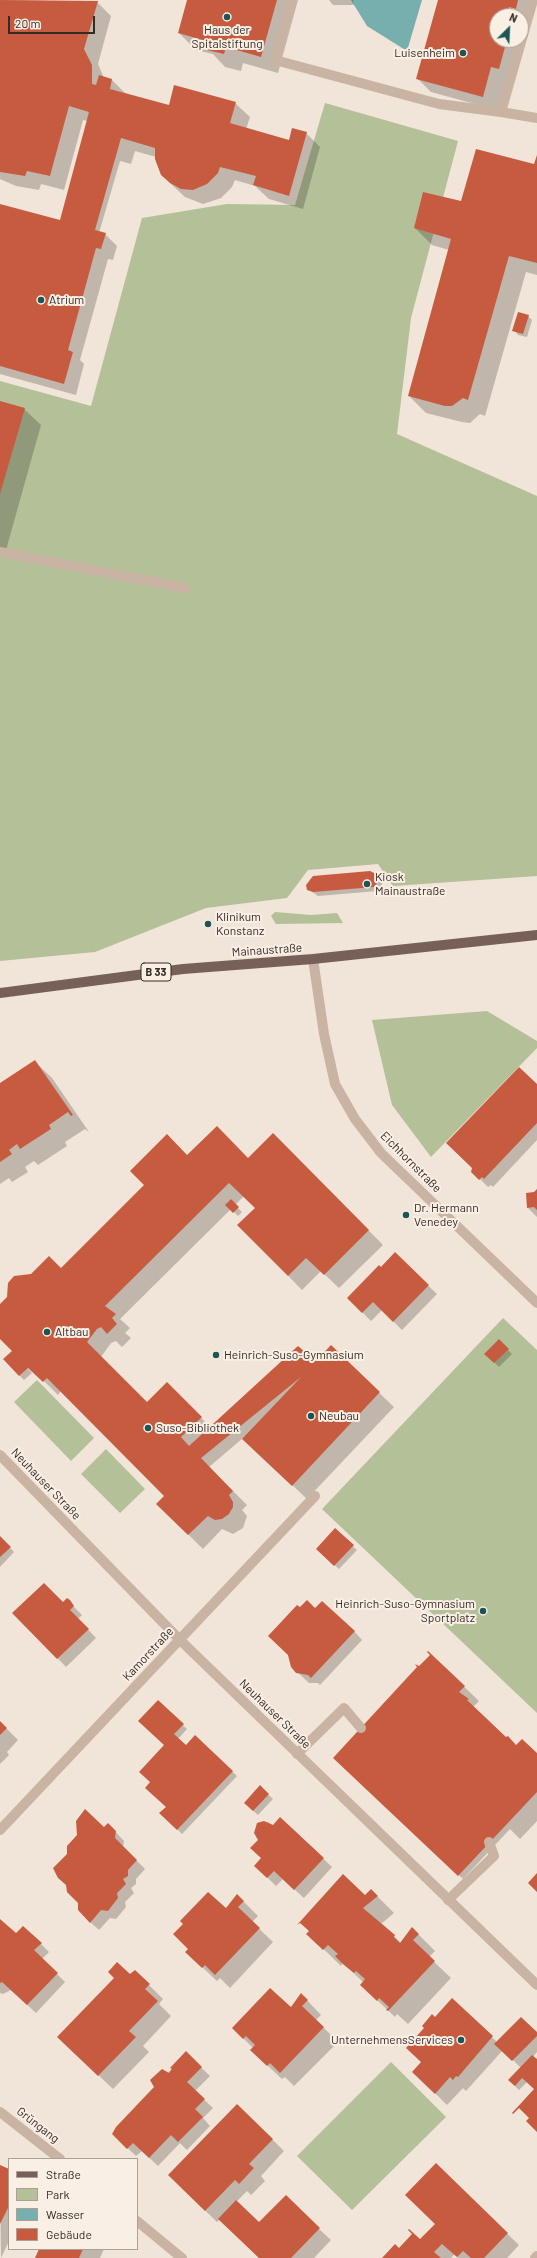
<!DOCTYPE html>
<html>
<head>
<meta charset="utf-8">
<style>
	body { margin:0 }
	#map { position:relative; width:537px; height:2258px; overflow:hidden; background:#f1e4d8; font-family:Barlow,sans-serif }
	canvas { display:block }
	.legend { position:absolute; left:8px; top:2158px; width:130px; height:92px; box-sizing:border-box; background:#f9efe4; border:1px solid #aaa098; margin:0; padding:5px 7px; list-style:none; font-size:12px; color:#342a26 }
	.legend li { display:flex; align-items:center; gap:8px; height:20px }
	.legend b { width:20px; border:1px solid #aaa098 }
	.north { position:absolute; left:489px; top:8px; width:40px; height:40px; box-sizing:border-box; background:#f9efe4; border:1px solid #aaa098; border-radius:50%; rotate:24deg; font-size:11px; font-weight:700; line-height:16px; text-align:center; color:#342a26 }
	.north::after { content:''; display:block; margin:auto; width:14px; height:18px; background:#1b5556; clip-path:polygon(50% 0,100% 100%,50% 72%,0 100%) }
	.scale { position:absolute; left:8px; top:16px; width:87px; height:18px; box-sizing:border-box; border:2px solid #342a26; border-top:0; padding-left:5px; font-size:12px; line-height:14px; white-space:nowrap; color:#342a26; -webkit-text-stroke:3px #f9efe4; paint-order:stroke }
</style>
</head>
<body>
<div id="map">
<canvas width="537" height="2258"></canvas>
<ul class="legend">
<li><b style="height:5px;background:#776057"></b>Straße</li>
<li><b style="height:11px;background:#b4c098"></b>Park</li>
<li><b style="height:11px;background:#77aeae"></b>Wasser</li>
<li><b style="height:11px;background:#c75b40"></b>Gebäude</li>
</ul>
<div class="north">N</div>
<div class="scale">20 m</div>
</div>
<script>
const context = document.querySelector('canvas').getContext('2d');
context.lineJoin = 'round';
function fillPath(path, color) {
  context.fillStyle = color;
  context.fill(path, 'evenodd');
}
function strokePath(path, color, width, dash) {
  context.strokeStyle = color;
  context.lineWidth = width;
  context.lineCap = dash ? 'butt' : 'round';
  context.setLineDash(dash || []);
  context.stroke(path);
}
function label(font, color, halo, rows, align = 'center') {
  context.font = font + ' Barlow,sans-serif';
  context.lineWidth = 4;
  context.setLineDash([]);
  context.textBaseline = 'middle';
  context.strokeStyle = halo;
  context.fillStyle = color;
  for (const [text, x, y, turn = 0] of rows) {
    context.save();
    context.translate(x, y);
    context.rotate((+turn || 0) * Math.PI / 180);
    context.textAlign = isNaN(turn) ? turn : align;
    if (halo) context.strokeText(text, 0, 0);
    context.fillText(text, 0, 0);
    context.restore();
  }
}
fillPath(new Path2D(`
	M325 103 458 141 411 318 397 434 537 496V876L393 886 378 864 308 870 287 898 206 908 95 952 0 961V381L91 406 142 218 227 204 295 205Z
	M275 912 311 915 337 913 343 923 276 924 271 916Z
	M487 1011 537 1041V1048L431 1157 392 1105 372 1020Z
	M503 1318 537 1350V1713L322 1509Z
	M37 1380 94 1438 71 1461 14 1402Z
	M106 1449 145 1489 120 1513 81 1474Z
	M391 2062 446 2117 352 2210 297 2156Z`), '#b4c098');
fillPath(new Path2D(`
	M351 0H422L407 51 367 26Z`), '#77aeae');
fillPath(new Path2D(`
	M0 0 97 2 111 16 98 64 104 78 112 80 126 94 169 107 235 103 250 117 246 129 289 141 306 133 320 147 303 209 269 199 255 186 235 180 232 187 221 198 203 204 185 197 170 183 156 157 135 151 131 164 120 161 99 233 105 234 117 246 113 260 108 259 80 360 84 364 76 395 0 374V205L63 222 88 121 83 120 64 190 41 184 39 190 16 186 0 179Z
	M188 0H298L278 73 243 63 241 71 225 67 213 54 196 50 179 33Z
	M329 0H353L354 5H333Z
	M439 0H536L521 26V16H497V40H521L497 110 431 92 417 78Z
	M537 157V275L526 272 485 416 480 414 470 423 462 422 426 413 409 396 449 250 432 245 415 228 535 166Z
	M528 316 532 320 527 337 518 335 514 330Z
	M0 402 24 409 41 425 6 550 0 548Z
	M378 876 382 881V886L378 891 318 896 308 889Z
	M35 1062 52 1078 89 1132 85 1129 65 1142 67 1146 38 1165 34 1161 25 1167 28 1172 12 1182 9 1178 0 1184V1084Z
	M537 1085V1140L493 1187 491 1185 488 1187 472 1171 473 1168Z
	M274 1134 383 1245 339 1288 321 1271 302 1290 239 1225 256 1208 244 1196 235 1205 242 1212 238 1216 231 1209 120 1319 130 1328 125 1333 131 1338 122 1347 116 1341 111 1343 101 1357 147 1403 167 1383 211 1428 316 1363 331 1347 394 1407 307 1499 243 1438 209 1467 247 1505 242 1510 247 1516 243 1528 233 1534 222 1529 203 1549 158 1504 165 1496 61 1391 58 1395 0 1337V1306L31 1274 61 1269 187 1156 248 1159Z
	M537 1190V1217L528 1208 527 1194 534 1193Z
	M395 1254 437 1294 402 1330 382 1310 371 1321 348 1298Z
	M499 1341 512 1354 499 1367 486 1354Z
	M12 1352 32 1373 24 1380 4 1359Z
	M335 1530 357 1550 339 1569 317 1549Z
	M0 1537 14 1552 0 1567Z
	M67 1600 82 1615 78 1619 96 1638 66 1667 14 1613 63 1604Z
	M300 1609 315 1610 354 1631 362 1640 320 1685 318 1683H309L292 1667Z
	M428 1652 479 1701 473 1707 506 1739 516 1746 537 1755V1821L520 1839 510 1829 463 1879 334 1758 431 1655Z
	M158 1702 187 1729 178 1739 186 1746 195 1736 237 1776 182 1834 161 1813 167 1807 151 1783 165 1745Z
	M0 1722 18 1740 7 1752 9 1755 0 1764Z
	M260 1787 273 1799 258 1815 249 1807Z
	M280 1818 332 1867 304 1898 283 1879 276 1886 264 1874 256 1826 260 1822H268L273 1826Z
	M108 1824 124 1841 123 1847 145 1869 136 1879V1884L131 1888 134 1893 125 1902 126 1907 116 1919 110 1918 99 1930 90 1922 104 1828Z
	M371 1890 394 1913 381 1924 401 1943 418 1934 435 1951 429 1957 451 1978 408 2024 397 2014 395 2017 361 1985 364 1983 343 1963 341 1966 308 1934 365 1896Z
	M237 1895 258 1916 252 1922 273 1942 230 1988 220 1978 217 1981 201 1966 226 1910Z
	M0 1921 16 1935 41 1944 49 1952 42 1959 65 1982 36 2013 11 1990 3 1994 0 1993Z
	M135 1971 163 1999 159 2004 171 2016 143 2046 149 2052 113 2089 73 2051 115 1978 130 1976Z
	M301 1994 321 2015 316 2020 338 2042 294 2086 285 2077 282 2079 266 2064 253 2048 233 2028 291 2009Z
	M452 2000 497 2042 537 2034V2052L533 2057 537 2061V2131L536 2090 527 2082 519 2090 509 2080 521 2068 503 2050 466 2091 463 2088 447 2105 425 2083 422 2062 435 2019Z
	M186 2053 210 2076 195 2091 213 2108 203 2118 210 2126 187 2150 180 2143 158 2166 142 2151 136 2156 113 2134Z
	M237 2105 284 2151 261 2176 265 2181 251 2195 247 2191 236 2202 260 2224 319 2229 331 2240 314 2258H259L220 2219 217 2222 181 2187Z
	M436 2165 519 2245 507 2258H458L455 2254 451 2258H383L420 2240 436 2224Z
	M0 2166 9 2171V2241L1 2258Z
	M40 2249H104L100 2258H36Z`), '#0003');
fillPath(new Path2D(`
	M0 0 98 1 84 49 92 65V84L96 85 99 75 112 79 110 89 169 105 174 85 236 102 230 123 289 140 292 128 307 132 289 196 253 185 256 176 220 167 218 173 207 184 193 190 181 189 170 183 161 175 155 159V148L121 138 95 230 106 233 101 249 96 248 68 350 73 352 64 384 0 366V204L60 220 89 112 69 106 50 176 27 171 25 176 0 172Z
	M187 0H277L261 57 226 47 224 54 207 50 210 42 178 33Z
	M438 0H518L516 9 509 7 506 16H497V40H507L499 69 491 67 483 97 416 79Z
	M476 149 534 164 537 155V263L509 256 468 400 463 398 452 406H445L408 396 451 239 414 228 423 192 461 201Z
	M518 312 529 315 523 334 512 331Z
	M0 401 25 408 0 494Z
	M370 871 378 875V881L374 887 313 892 307 890 306 885 313 876Z
	M35 1060 73 1115 71 1116 68 1112 49 1125 51 1129 20 1149 17 1144 9 1150 12 1154 0 1162V1083Z
	M519 1067 537 1084V1123L484 1179 482 1177 479 1180 471 1172 472 1168 446 1143Z
	M217 1126 248 1158 273 1133 369 1230 324 1275 306 1258 288 1276 237 1225 255 1208 229 1183 105 1306 116 1314 112 1318 117 1324 107 1334 101 1327 97 1329 87 1342 147 1402 167 1382 202 1417 181 1437 189 1446 298 1346 316 1361 331 1345 380 1392 292 1486 242 1439 301 1377 201 1458 233 1491 229 1495 233 1502V1507L229 1514 222 1519 215 1520 208 1516 188 1535 156 1504 164 1496 47 1378 43 1382 28 1368 19 1376 3 1359 12 1351 0 1339V1304L7 1297 8 1283 14 1276 31 1274 49 1256 61 1268 144 1185 130 1171 167 1134 187 1155Z
	M537 1189V1210L534 1207 527 1208 526 1193 534 1192Z
	M231 1199 239 1207 233 1213 225 1205Z
	M395 1252 429 1285 393 1322 373 1302 362 1313 347 1298 379 1265 381 1267Z
	M499 1339 509 1349 494 1363 484 1354Z
	M335 1528 354 1545 334 1566 316 1549Z
	M0 1536 11 1547 0 1557Z
	M44 1583 63 1602 67 1598 70 1600 74 1606 70 1610 89 1629 57 1659 12 1613Z
	M307 1600 315 1608 322 1601 355 1631 311 1678 308 1675 296 1673 291 1667 288 1655 268 1636 297 1605 300 1607Z
	M428 1651 465 1686 459 1692 469 1699 467 1700 506 1737 508 1736 516 1745 522 1739 537 1753V1792L458 1876 333 1758 417 1667 415 1664 419 1666 430 1655 427 1652Z
	M158 1700 184 1724 174 1734 186 1745 195 1735 233 1771 177 1830 159 1813 166 1807 145 1788 150 1782 139 1772 164 1745 138 1721Z
	M0 1721 7 1728 0 1735Z
	M260 1785 269 1794 253 1811 244 1803Z
	M85 1809 104 1827 108 1823 116 1831 115 1838 137 1860 128 1870V1876L123 1879 126 1884 117 1893 118 1898 108 1911 101 1910 90 1923 78 1910V1903L67 1892 66 1885 58 1878 53 1868 67 1854V1846L77 1835 76 1821Z
	M280 1817 324 1858 294 1890 274 1871 267 1878 254 1866 261 1858 250 1848 258 1840 254 1833 257 1823 264 1821 273 1825Z
	M537 1873V1892L528 1883Z
	M343 1874 365 1895 371 1889 378 1896 363 1908 395 1935 394 1937 400 1943 412 1927 419 1934 413 1940 435 1961 388 2011 386 2010 389 2007 379 1998 377 2001 360 1985 365 1979 356 1971 354 1973 344 1965 335 1956 338 1954 328 1945 323 1950 306 1934 309 1931 300 1923 297 1925Z
	M208 1892 226 1908 237 1894 244 1901 238 1907 260 1928 215 1975 205 1965 202 1968 185 1952 188 1949 173 1934 183 1924 180 1921Z
	M0 1919 16 1933 23 1926 42 1943 34 1950 58 1973 27 2005 2 1982 0 1983Z
	M117 1962 130 1974 135 1970 150 1984 145 1989 158 2001 129 2031 136 2037 98 2076 57 2037 114 1978 108 1972Z
	M270 1988 291 2007 301 1993 308 2000 302 2006 324 2027 280 2073 270 2063 267 2066 250 2050 255 2045 246 2036 243 2039 232 2028Z
	M452 1998 493 2036 458 2077 456 2076 453 2080 450 2077 435 2094 412 2072 421 2062 406 2048 424 2028 422 2026 432 2014 435 2017Z
	M521 2017 537 2032V2036L512 2061 494 2044Z
	M186 2051 202 2067 187 2082 205 2099 195 2109 203 2117 178 2142 171 2135 149 2158 133 2143 127 2149 112 2134 116 2127 154 2087 150 2080 162 2069 169 2073 172 2069 170 2068Z
	M532 2055 537 2059V2132L526 2121 529 2118 519 2108 513 2114 512 2113 534 2089 522 2078 515 2086 508 2080Z
	M237 2104 273 2139 249 2164 254 2168 239 2184 235 2180 205 2211 168 2175Z
	M436 2163 508 2233 484 2258H471L463 2251 457 2257 442 2244 434 2252 441 2258H382L395 2244 399 2248 412 2234 408 2230 409 2229 420 2239 435 2224 405 2195Z
	M0 2165 9 2169V2206L0 2224Z
	M286 2195 320 2228 291 2258H259L218 2219 236 2200 259 2222Z
	M39 2249H83L79 2258H35Z`), '#c75b40');
strokePath(new Path2D(`
	M292 0 275 60 439 104 501 112 533 0
	M501 112 537 118
	M0 552 185 588
	M297 1754 344 1708 361 1728
	M448 1900 494 1856 489 1842`), '#c9b4a4', 10);
strokePath(new Path2D(`
	M313 959 324 1034 335 1084 355 1119 381 1153 537 1303
	M0 1455 180 1640 537 1985
	M0 1830 315 1496
	M0 2112 60 2159
	M137 2221 182 2258
	M535 2258 537 2256`), '#c9b4a4', 10);
strokePath(new Path2D(`
	M0 993 183 969 313 959 537 935`), '#776057', 10);
for (const [x, y, r, color] of [
	[227,17,4,"#1b5556"],
	[463,53,4,"#1b5556"],
	[41,300,4,"#1b5556"],
	[367,884,4,"#1b5556"],
	[208,924,4,"#1b5556"],
	[406,1215,4,"#1b5556"],
	[47,1332,4,"#1b5556"],
	[216,1355,4,"#1b5556"],
	[311,1416,4,"#1b5556"],
	[148,1428,4,"#1b5556"],
	[483,1611,4,"#1b5556"],
	[461,2040,4,"#1b5556"]
]) {
  const dot = new Path2D();
  dot.arc(x, y, r, 0, 2 * Math.PI);
  context.fillStyle = color;
  context.fill(dot);
  strokePath(dot, '#f9efe4', 1.5);
}
for (const [x, y, w] of [
	[156,972,30]
]) {
  const box = new Path2D();
  box.roundRect(x - w / 2, y - 9, w, 18, 3);
  context.fillStyle = '#f9efe4';
  context.fill(box);
  strokePath(box, '#342a26', 1);
}
label('bold 11px', '#342a26', null, [
	["B 33",156,972]
]);
label('12px', '#342a26', '#f9efe4', [
	["Haus der",227,30,"center"],
	["Spitalstiftung",227,44,"center"],
	["Luisenheim",455,53,"right"],
	["Atrium",49,300],
	["Kiosk",375,877],
	["Mainaustraße",375,891],
	["Klinikum",216,917],
	["Konstanz",216,931],
	["Dr. Hermann",414,1208],
	["Venedey",414,1222],
	["Altbau",55,1332],
	["Heinrich-Suso-Gymnasium",224,1355],
	["Neubau",319,1416],
	["Suso-Bibliothek",156,1428],
	["Heinrich-Suso-Gymnasium",475,1604,"right"],
	["Sportplatz",475,1618,"right"],
	["UnternehmensServices",453,2040,"right"]
], 'left');
label('12px', '#342a26', '#f9efe4', [
	["Mainaustraße",267,950,-4],
	["Eichhornstraße",411,1162,45],
	["Neuhauser Straße",46,1484,46],
	["Kamorstraße",148,1654,-47],
	["Neuhauser Straße",275,1714,44],
	["Grüngang",38,2125,38]
]);
</script>
</body>
</html>
